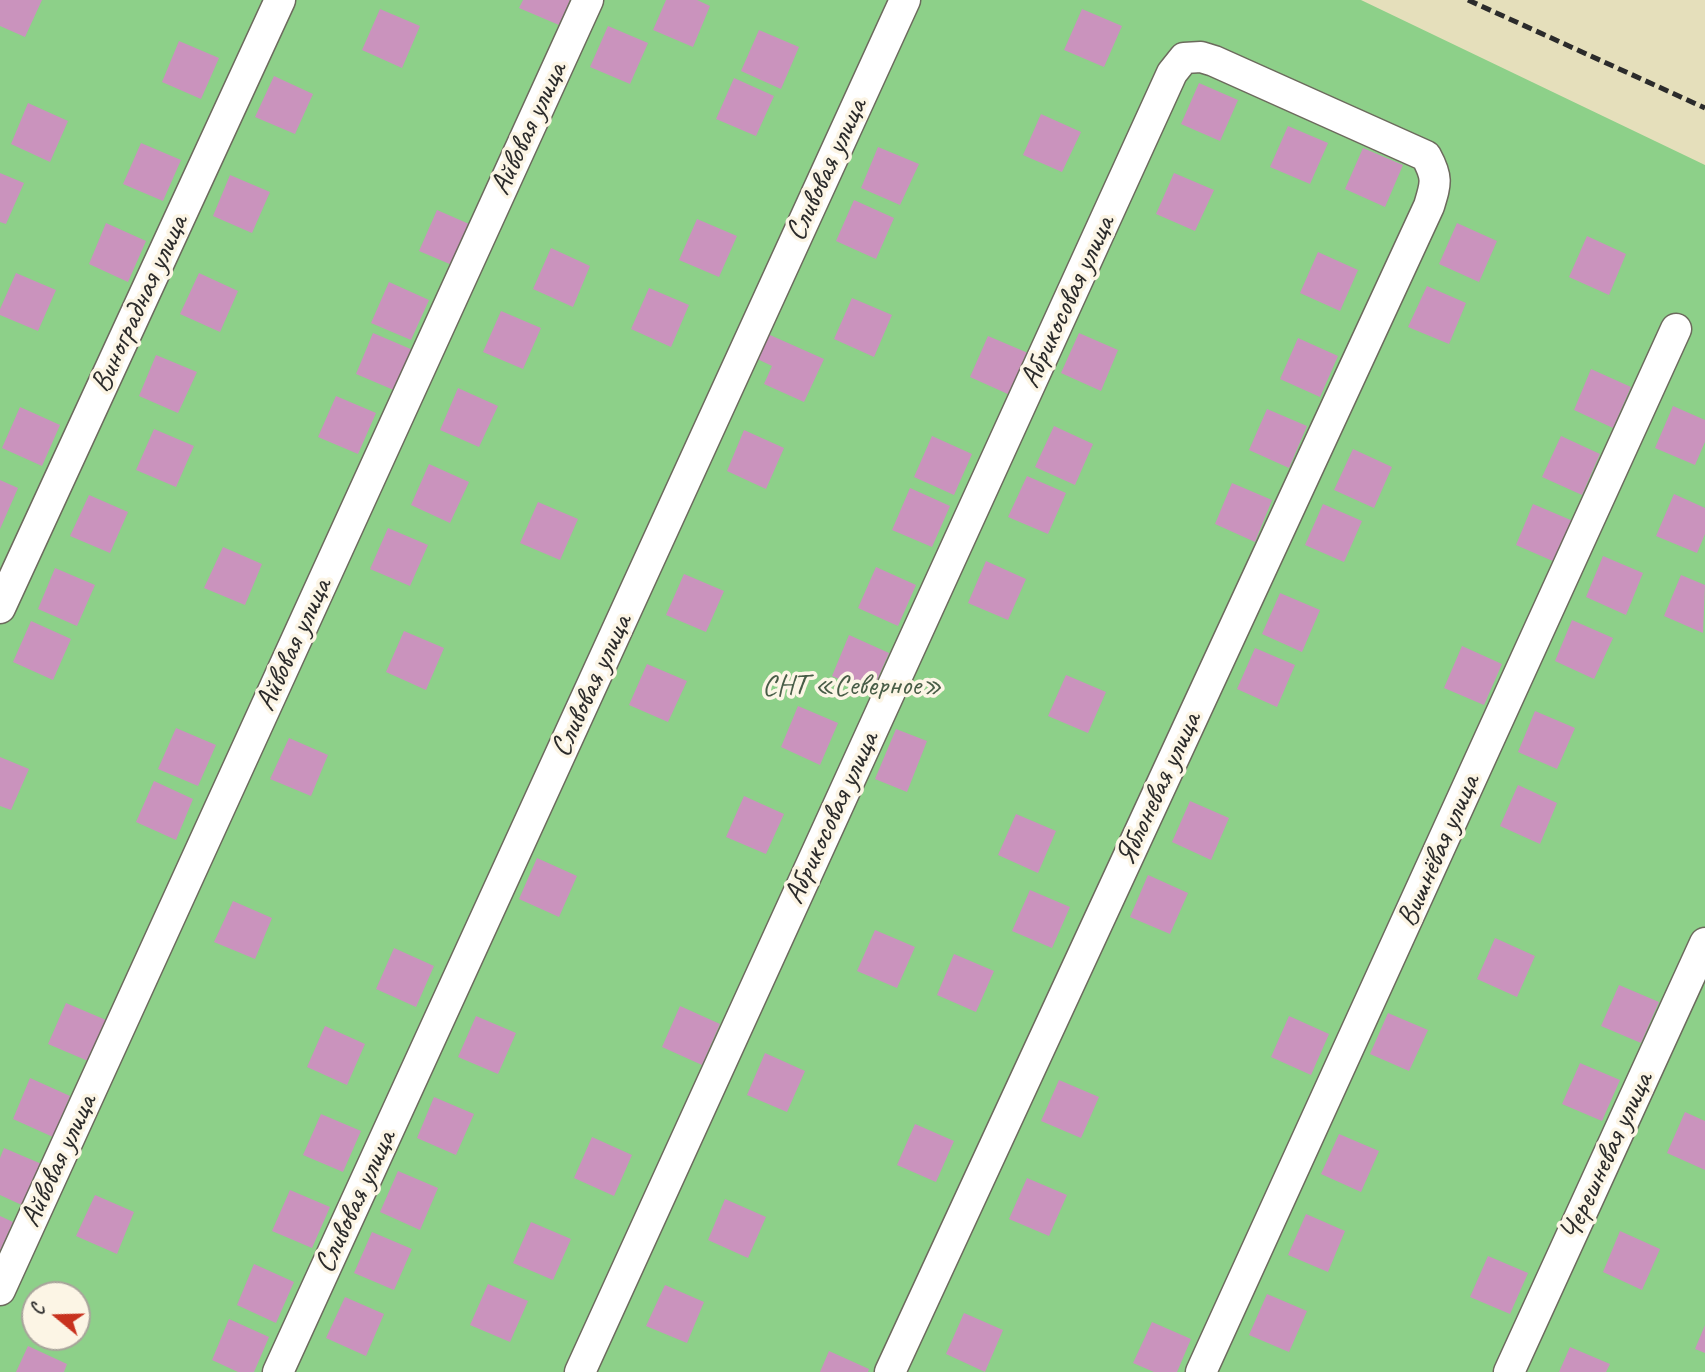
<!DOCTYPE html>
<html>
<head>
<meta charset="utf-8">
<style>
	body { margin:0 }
	#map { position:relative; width:1705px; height:1372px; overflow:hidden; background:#e5dfbb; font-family:Caveat,sans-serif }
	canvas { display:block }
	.north { position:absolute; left:21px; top:1281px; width:70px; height:70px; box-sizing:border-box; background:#fcf5e5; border:2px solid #a8a49b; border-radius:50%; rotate:289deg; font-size:19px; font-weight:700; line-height:28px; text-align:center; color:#2b2b2b }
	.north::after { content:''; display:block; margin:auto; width:24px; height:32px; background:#c8321e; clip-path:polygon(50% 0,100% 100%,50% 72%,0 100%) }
</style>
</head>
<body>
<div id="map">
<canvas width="1705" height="1372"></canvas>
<div class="north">С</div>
</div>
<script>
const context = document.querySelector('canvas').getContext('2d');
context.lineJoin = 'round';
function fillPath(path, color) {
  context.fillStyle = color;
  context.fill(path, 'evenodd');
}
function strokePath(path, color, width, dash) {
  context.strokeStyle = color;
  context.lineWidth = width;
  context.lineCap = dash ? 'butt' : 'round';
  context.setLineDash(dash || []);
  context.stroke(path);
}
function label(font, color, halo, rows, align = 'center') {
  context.font = font + ' Caveat,sans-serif';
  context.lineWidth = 7;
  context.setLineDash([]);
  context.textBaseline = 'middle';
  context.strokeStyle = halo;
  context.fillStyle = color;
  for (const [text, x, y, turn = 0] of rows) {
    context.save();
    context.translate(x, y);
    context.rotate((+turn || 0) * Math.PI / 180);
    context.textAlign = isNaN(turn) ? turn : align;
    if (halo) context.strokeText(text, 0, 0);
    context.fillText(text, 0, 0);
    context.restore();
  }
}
fillPath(new Path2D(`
	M0 0H1361L1705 165V1372H0ZM35 1295H77V1337H35Z`), '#8dd089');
fillPath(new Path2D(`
	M0 0H42L25 37 0 26Z
	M523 0H570L559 25 519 8Z
	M666 0H697L710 6 693 47 653 30Z
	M380 9 420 26 402 68 362 50Z
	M1082 9 1122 26 1104 67 1064 50Z
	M608 26 648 43 630 84 590 67Z
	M759 30 799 47 781 89 741 71Z
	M179 41 219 58 201 99 162 82Z
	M274 76 313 94 295 134 255 117Z
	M734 78 774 96 756 136 716 119Z
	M1199 83 1238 100 1220 141 1181 124Z
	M28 103 68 121 50 162 11 144Z
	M1041 114 1081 132 1062 172 1023 155Z
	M1288 126 1328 143 1310 184 1270 167Z
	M141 143 181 160 163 201 123 184Z
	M878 147 919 164 900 205 861 188Z
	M1363 148 1403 165 1385 207 1345 189Z
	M0 173 24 183 6 224 0 222Z
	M1174 173 1214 190 1195 231 1156 214Z
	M230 175 270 192 252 233 213 216Z
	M854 200 894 218 876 259 836 241Z
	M437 210 476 227 459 268 419 251Z
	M697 219 737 236 719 277 679 260Z
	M106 223 146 241 128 282 89 264Z
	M1457 223 1497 241 1479 282 1439 264Z
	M1587 236 1626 254 1609 295 1569 277Z
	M551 248 590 266 573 307 533 289Z
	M1318 252 1358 270 1340 311 1300 293Z
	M16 273 56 290 38 331 0 315V309Z
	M199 273 238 291 220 332 180 314Z
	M389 282 429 300 411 340 371 323Z
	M1427 286 1466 303 1449 344 1408 327Z
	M649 288 689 305 671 347 631 329Z
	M852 298 892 315 874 357 834 339Z
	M501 311 541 328 523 369 483 352Z
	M761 331 824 359 804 402 764 384 772 366 749 355Z
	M373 333 413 350 396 391 356 374Z
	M1079 333 1118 350 1101 391 1061 373Z
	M988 336 1028 353 1010 395 970 377Z
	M1298 338 1338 356 1320 397 1280 379Z
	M156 355 197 372 178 413 139 396Z
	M1591 369 1631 387 1613 428 1574 410Z
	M458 388 498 406 479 447 440 430Z
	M336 396 376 413 358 454 318 437Z
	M1673 406 1705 420V442L1695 465 1655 448Z
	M20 407 60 425 42 466 2 448Z
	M1267 409 1307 426 1289 468 1249 450Z
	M1054 426 1093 444 1075 485 1035 467Z
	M154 429 194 446 176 487 136 470Z
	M744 430 784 448 766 489 727 471Z
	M932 436 972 454 954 495 914 477Z
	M1561 436 1600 454 1582 495 1542 477Z
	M1353 449 1392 467 1374 508 1334 490Z
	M429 464 469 482 450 523 411 505Z
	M1027 476 1066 493 1048 534 1008 517Z
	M0 480 18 488 0 529Z
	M1232 483 1272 500 1255 542 1215 524Z
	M910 488 950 506 932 547 892 530Z
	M1674 494 1705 508V534L1697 553 1656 536Z
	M89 495 128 512 110 553 70 536Z
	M538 502 578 519 560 560 520 543Z
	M1323 504 1362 521 1344 562 1305 545Z
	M1533 504 1573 521 1555 562 1516 545Z
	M388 528 428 545 410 586 370 569Z
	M223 547 262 564 245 605 204 588Z
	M1603 556 1643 573 1626 615 1586 597Z
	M986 561 1026 579 1008 620 968 603Z
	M876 567 916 585 898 626 858 608Z
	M55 568 95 585 77 626 38 609Z
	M684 574 724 591 706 632 666 615Z
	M1681 575 1705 585 1703 633 1664 616Z
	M1280 593 1320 610 1302 652 1262 634Z
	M1572 620 1613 638 1594 679 1555 661Z
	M31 621 71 639 53 680 13 662Z
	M404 631 444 648 426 690 386 672Z
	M849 635 889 653 871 694 832 676Z
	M1462 646 1502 664 1484 705 1444 688Z
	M1255 648 1295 665 1277 707 1237 689Z
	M647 664 687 681 668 722 629 705Z
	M1066 675 1106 692 1088 733 1048 716Z
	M798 706 838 723 820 765 781 747Z
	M1535 711 1575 728 1557 769 1518 752Z
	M176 728 216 745 198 786 158 769Z
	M896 729 927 741 907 792 875 779Z
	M289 738 328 755 311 796 270 779Z
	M0 757 29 769 11 810 0 806Z
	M154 781 193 799 176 840 136 822Z
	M1518 785 1557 803 1540 844 1500 826Z
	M744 796 784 814 766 854 726 837Z
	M1190 801 1229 818 1211 860 1172 842Z
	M1016 814 1056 831 1038 873 998 855Z
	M537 858 577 876 559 917 519 899Z
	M1148 875 1188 893 1170 934 1130 917Z
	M1030 890 1070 907 1052 948 1012 931Z
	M233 901 272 918 255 959 214 942Z
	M875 930 915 947 897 988 857 971Z
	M1495 938 1535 956 1517 997 1477 979Z
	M394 948 434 966 416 1007 376 989Z
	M954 954 994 971 976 1012 937 995Z
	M1619 985 1659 1002 1641 1043 1601 1026Z
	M66 1003 106 1020 88 1061 48 1044Z
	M680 1006 720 1024 702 1065 662 1047Z
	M1388 1013 1428 1030 1409 1071 1370 1054Z
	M476 1016 516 1033 498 1074 458 1057Z
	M1289 1016 1329 1034 1311 1075 1271 1057Z
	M325 1026 365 1044 347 1085 307 1067Z
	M765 1053 805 1071 787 1112 747 1095Z
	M1580 1063 1620 1080 1602 1121 1562 1104Z
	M30 1078 70 1096 53 1137 13 1119Z
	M1059 1080 1099 1097 1081 1138 1041 1121Z
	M434 1097 474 1114 456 1155 417 1138Z
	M1685 1112 1705 1121V1170L1667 1153Z
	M321 1114 361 1131 343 1172 303 1155Z
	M915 1124 954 1141 936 1182 897 1165Z
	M1339 1134 1379 1151 1361 1192 1321 1174Z
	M592 1137 632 1155 614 1196 574 1178Z
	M4 1148 44 1165 26 1207 0 1195V1158Z
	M398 1171 438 1188 420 1230 380 1212Z
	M1027 1178 1067 1195 1049 1236 1009 1219Z
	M290 1190 330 1207 312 1248 272 1231Z
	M95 1195 134 1212 117 1254 76 1236Z
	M725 1199 766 1217 748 1258 708 1240Z
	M1306 1214 1345 1231 1328 1272 1288 1255Z
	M0 1216 13 1222 0 1251Z
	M531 1222 571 1239 553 1280 513 1263Z
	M1620 1231 1660 1249 1642 1290 1603 1272Z
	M372 1232 412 1249 394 1290 354 1273Z
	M1488 1256 1528 1273 1510 1314 1470 1297Z
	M254 1264 294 1282 276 1323 237 1305Z
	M488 1284 528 1301 510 1342 470 1325Z
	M665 1285 704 1302 687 1343 646 1326Z
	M1267 1294 1307 1311 1289 1352 1249 1335Z
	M345 1297 384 1314 366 1356 326 1338Z
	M964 1313 1003 1330 985 1372 946 1354Z
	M229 1319 269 1337 254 1372H238L212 1360Z
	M1152 1322 1191 1339 1177 1372H1154L1133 1363Z
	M1705 1325V1353L1695 1349Z
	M28 1346 67 1364 64 1372H16Z
	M1570 1347 1610 1364 1606 1372H1559Z
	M829 1351 869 1369 868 1372H820Z`), '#ca93bd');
const minor = new Path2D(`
	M0 608 280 0
	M0 1290 588 0
	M278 1372 905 0
	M580 1372 1172 73 1184 58 1201 57 1214 61 1426 156C1438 178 1436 183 1429 206L890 1372
	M1201 1372 1676 329
	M1509 1372 1705 943`);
strokePath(minor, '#6c6a5d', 33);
strokePath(minor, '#fff', 30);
strokePath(new Path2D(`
	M1468 0 1705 108`), '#2b2b2b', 5, [10, 5]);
label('30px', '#2b2b2b', '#fcf5e5', [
	["Айвовая улица",529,129,-65],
	["Сливовая улица",827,170,-65],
	["Абрикосовая улица",1068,302,-65],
	["Виноградная улица",140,304,-65],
	["Айвовая улица",294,645,-65],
	["Сливовая улица",592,686,-65],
	["Яблоневая улица",1159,789,-65],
	["Абрикосовая улица",832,818,-65],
	["Вишнёвая улица",1439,851,-66],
	["Черешневая улица",1607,1157,-65],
	["Айвовая улица",59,1161,-65],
	["Сливовая улица",356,1202,-65]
]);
label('30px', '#485d47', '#fcf5e5', [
	["СНТ «Северное»",852,686]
]);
</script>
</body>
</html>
